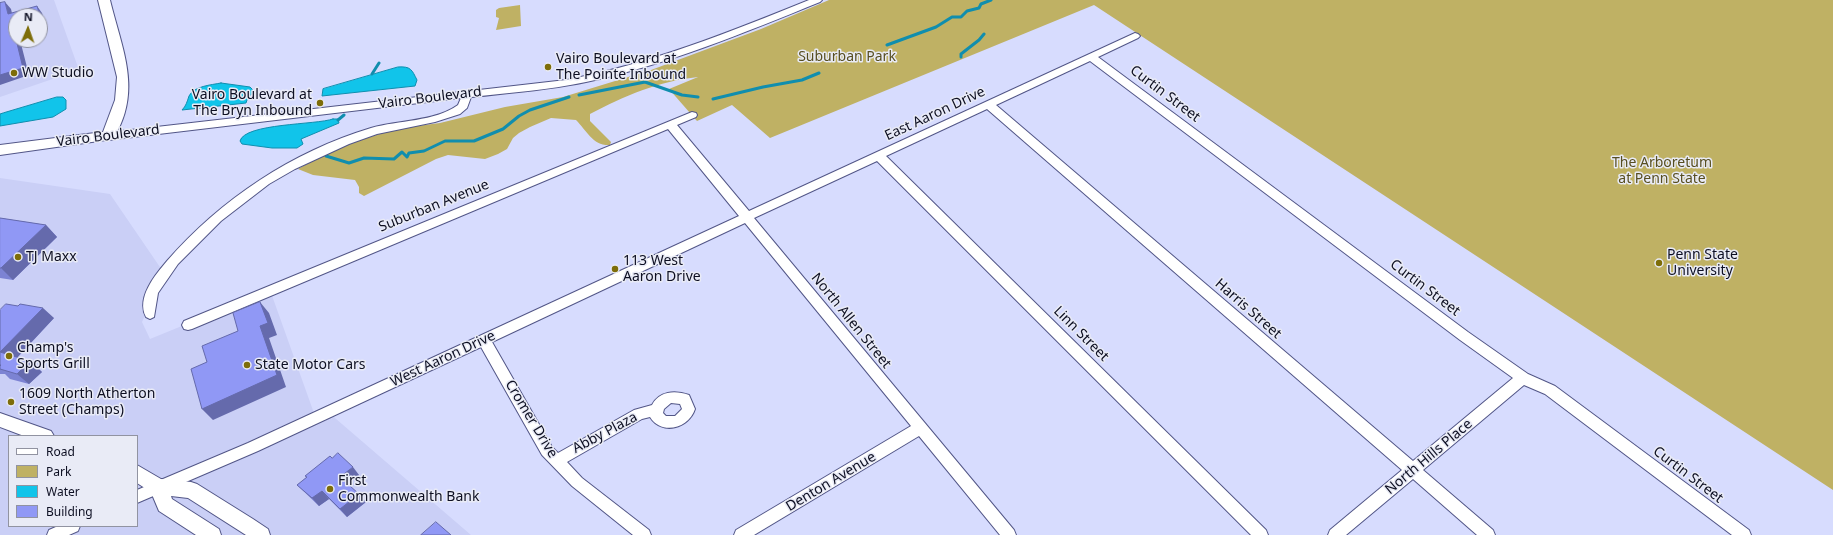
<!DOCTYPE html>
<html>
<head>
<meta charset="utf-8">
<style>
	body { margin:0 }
	#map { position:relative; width:1833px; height:535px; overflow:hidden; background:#d7dcfe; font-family:"Noto Sans",sans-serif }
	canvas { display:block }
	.legend { position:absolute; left:8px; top:435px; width:130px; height:92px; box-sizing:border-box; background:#e9ebf6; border:1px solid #9193a1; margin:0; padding:5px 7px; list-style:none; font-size:12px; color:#0d0f22 }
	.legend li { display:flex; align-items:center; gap:8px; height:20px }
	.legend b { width:20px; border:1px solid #9193a1 }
	.north { position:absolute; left:8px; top:8px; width:40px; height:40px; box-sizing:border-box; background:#e9ebf6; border:1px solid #9193a1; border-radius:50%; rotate:2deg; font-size:11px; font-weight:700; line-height:16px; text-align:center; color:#0d0f22 }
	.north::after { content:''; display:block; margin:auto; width:14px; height:18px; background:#7d6d09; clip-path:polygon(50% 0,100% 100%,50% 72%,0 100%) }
</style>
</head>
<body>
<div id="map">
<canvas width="1833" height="535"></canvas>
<ul class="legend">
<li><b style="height:5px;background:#fff"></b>Road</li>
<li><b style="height:11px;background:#bfb164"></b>Park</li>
<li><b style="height:11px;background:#11c4ea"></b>Water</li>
<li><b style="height:11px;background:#9098f5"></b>Building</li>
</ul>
<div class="north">N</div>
</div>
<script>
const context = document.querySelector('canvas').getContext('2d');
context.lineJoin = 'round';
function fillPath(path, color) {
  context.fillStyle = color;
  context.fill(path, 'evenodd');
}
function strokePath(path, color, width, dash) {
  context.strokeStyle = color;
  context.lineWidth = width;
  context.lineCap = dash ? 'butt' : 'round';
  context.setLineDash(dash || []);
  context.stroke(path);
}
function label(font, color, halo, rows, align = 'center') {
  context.font = font + ' "Noto Sans",sans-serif';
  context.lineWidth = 3;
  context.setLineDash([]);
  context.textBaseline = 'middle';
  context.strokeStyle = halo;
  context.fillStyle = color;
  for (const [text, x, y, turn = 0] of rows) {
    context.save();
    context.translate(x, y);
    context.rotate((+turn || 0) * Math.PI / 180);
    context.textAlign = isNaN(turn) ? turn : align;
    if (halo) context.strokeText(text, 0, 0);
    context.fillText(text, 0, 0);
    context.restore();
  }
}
fillPath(new Path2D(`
	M0 0H54L79 70 0 97ZM16 16H40V40H16Z
	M0 178 110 194 164 273 142 322 150 339 270 290 315 416 328 412 471 535H0ZM9 436H137V526H9Z`), '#cacff6');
fillPath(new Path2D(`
	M829 0H1833V490L1094 5 770 138 732 105 697 121 669 89 698 77C659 81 624 96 590 114V121L611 142 610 145C593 146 587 131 576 120L551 118 530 127 519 133 513 138 507 149 498 154 485 159 448 155 436 159 364 196 359 193V187L355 180 313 175 298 169 321 156 352 143 394 129 440 123 505 107 563 97 651 70 761 29Z
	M520 5 521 26 496 30 499 18 496 17V10L499 8Z`), '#bfb164');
const water = new Path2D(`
	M398 67C411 66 412 70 417 80L415 86 322 96 323 89Z
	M221 83 250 87 253 90V93L248 97 246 103 182 110C186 106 187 102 189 96 194 86 211 85 221 83Z
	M57 97H63L66 100V109L53 117 0 126V114L3 113Z
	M333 119H338L339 123 301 139 303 144 297 148H272L242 144 240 141C245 123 316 125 333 119Z`);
fillPath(water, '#11c4ea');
strokePath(water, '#108eae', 1);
strokePath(new Path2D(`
	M887 45 936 27 952 17H961L967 11 979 8 981 4 991 0
	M961 57V54L979 40 984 34
	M372 74 379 63
	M579 95 645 82 682 95 698 97
	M713 99 763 87 802 80 819 73
	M338 120 344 115
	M326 156 349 163 364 158 394 159 402 152 407 157 409 153 424 151 445 141H474L503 129 519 116 530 110 569 97`), '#108eae', 3);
const minor = new Path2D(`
	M809 0H822L820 2C744 33 666 65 586 82 548 90 509 93 471 97L467 108 460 114 435 122 377 134 349 144 295 169 269 184 221 221 178 264 158 293 154 317 150 319 146 317C136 298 155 275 167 261 221 199 292 152 371 128 399 120 434 122 458 105L461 98 108 140 103 136 104 133 566 80C650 64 730 32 809 0Z
	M1135 33 1138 34 1140 36 1138 38 1098 57 1468 332 1528 374 1555 386 1749 530 1751 535H1732L1545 394 1524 385 1423 470 1493 530 1495 535H1477L1413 479 1346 535H1328L1330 530 1402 470 987 109 886 156 1266 530 1268 535H1251L877 161 754 218 1014 530 1016 535H1000L919 436 754 535H734L736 530 911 426 745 223 492 342 552 447 558 453 634 410 652 405C659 391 675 390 689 395L695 409C689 428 662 436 650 417L642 419 567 462 582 478 649 530 651 535H633L572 486 542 455 481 347 258 451 137 503V490L248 443 739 216 668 129 192 329 188 330 184 329 182 325 184 321 692 112 696 113 697 115 696 117 677 125 749 211ZM1090 61 1460 340 1513 378 1413 461 996 105ZM671 403 680 404 682 409 675 416H666L663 413 664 409Z
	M58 526H80L78 531 69 535H47L49 530Z`);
const major = new Path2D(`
	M98 0H110C122 50 143 91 113 139L0 155V145L103 132 115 100 117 77Z
	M0 413 51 431 54 436H24L0 427Z
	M137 465 161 479 191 482 197 484 253 519 268 529 270 535H246L188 498 171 496 172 499 219 529 221 535H196L159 511 151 492 137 483Z`);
strokePath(minor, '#525687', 2);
strokePath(major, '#525687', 2);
fillPath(minor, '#fff');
fillPath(major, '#fff');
fillPath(new Path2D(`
	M0 218 46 225 57 237 13 280 0 278Z
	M0 310 54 318 17 358 30 361 42 372 29 384 10 379 5 374H0Z
	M332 458 359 475 348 484 366 502 347 517 329 499 319 506 297 485Z`), '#7c83d3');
fillPath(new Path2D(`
	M5 2 11 9 14 22 8 14Z
	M37 6 42 13 46 26 40 28V18Z
	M16 26V39L13 27Z
	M16 40H20L29 75 0 85V75Z
	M46 225 57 237 13 280 1 268Z
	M260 302 269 313 277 335 269 338 286 387 213 420 202 409 260 326Z
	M43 308 54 318 12 363 0 352Z
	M30 361 42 372 29 384 17 374Z
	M353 467 359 475 347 485 340 477Z
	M322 491 329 499 319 506 312 498Z
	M359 494 366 502 347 517 340 509Z`), '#656aac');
const building = new Path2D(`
	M5 2 8 14 37 6 40 16H16V26L13 27 23 68 0 75V3Z
	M0 218 46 225 1 268H0Z
	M260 302 268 323 260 326 277 375 202 409 191 369 207 362 202 346 238 331 233 313Z
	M6 304 18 306 20 304 43 308 0 352 30 361 17 374 0 369V366L1 365H0V310Z
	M338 453 353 467 340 477 359 494 340 509 322 491 312 498 297 485 307 477 305 476 330 456 332 458Z
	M436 522 451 535H421Z`);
fillPath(building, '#9098f5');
strokePath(building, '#656aac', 1);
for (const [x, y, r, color] of [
	[548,67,4,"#7d6d09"],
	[14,73,4,"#7d6d09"],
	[320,103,4,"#7d6d09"],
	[18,257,4,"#7d6d09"],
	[1659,263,4,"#7d6d09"],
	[615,269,4,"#7d6d09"],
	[9,356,4,"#7d6d09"],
	[247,365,4,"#7d6d09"],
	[11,402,4,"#7d6d09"],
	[330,489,4,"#7d6d09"]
]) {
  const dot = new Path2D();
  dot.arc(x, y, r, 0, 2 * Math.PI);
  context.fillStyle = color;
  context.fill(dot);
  strokePath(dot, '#e9ebf6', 1.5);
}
label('14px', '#574e20', '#e9ebf6', [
	["Suburban Park",847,57],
	["The Arboretum",1662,163],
	["at Penn State",1662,179]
]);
label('14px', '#0d0f22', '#e9ebf6', [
	["Vairo Boulevard at",556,59],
	["The Pointe Inbound",556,75],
	["WW Studio",22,73],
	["Vairo Boulevard at",312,95,"right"],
	["The Bryn Inbound",312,111,"right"],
	["Penn State",1667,255],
	["University",1667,271],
	["TJ Maxx",26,257],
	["113 West",623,261],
	["Aaron Drive",623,277],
	["Champ's",17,348],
	["Sports Grill",17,364],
	["State Motor Cars",255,365],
	["1609 North Atherton",19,394],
	["Street (Champs)",19,410],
	["First",338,481],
	["Commonwealth Bank",338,497]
], 'left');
label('14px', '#0d0f22', '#e9ebf6', [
	["Curtin Street",1165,94,37],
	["Vairo Boulevard",430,98,-7],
	["East Aaron Drive",935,114,-25],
	["Vairo Boulevard",108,136,-7],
	["Suburban Avenue",434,206,-22],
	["Curtin Street",1425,288,37],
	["Harris Street",1248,309,41],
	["North Allen Street",851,321,51],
	["Linn Street",1081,334,45],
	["West Aaron Drive",443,359,-25],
	["Cromer Drive",531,419,59],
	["Abby Plaza",605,433,-28],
	["North Hills Place",1429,457,-40],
	["Curtin Street",1688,475,37],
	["Denton Avenue",831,482,-31]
]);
</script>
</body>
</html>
